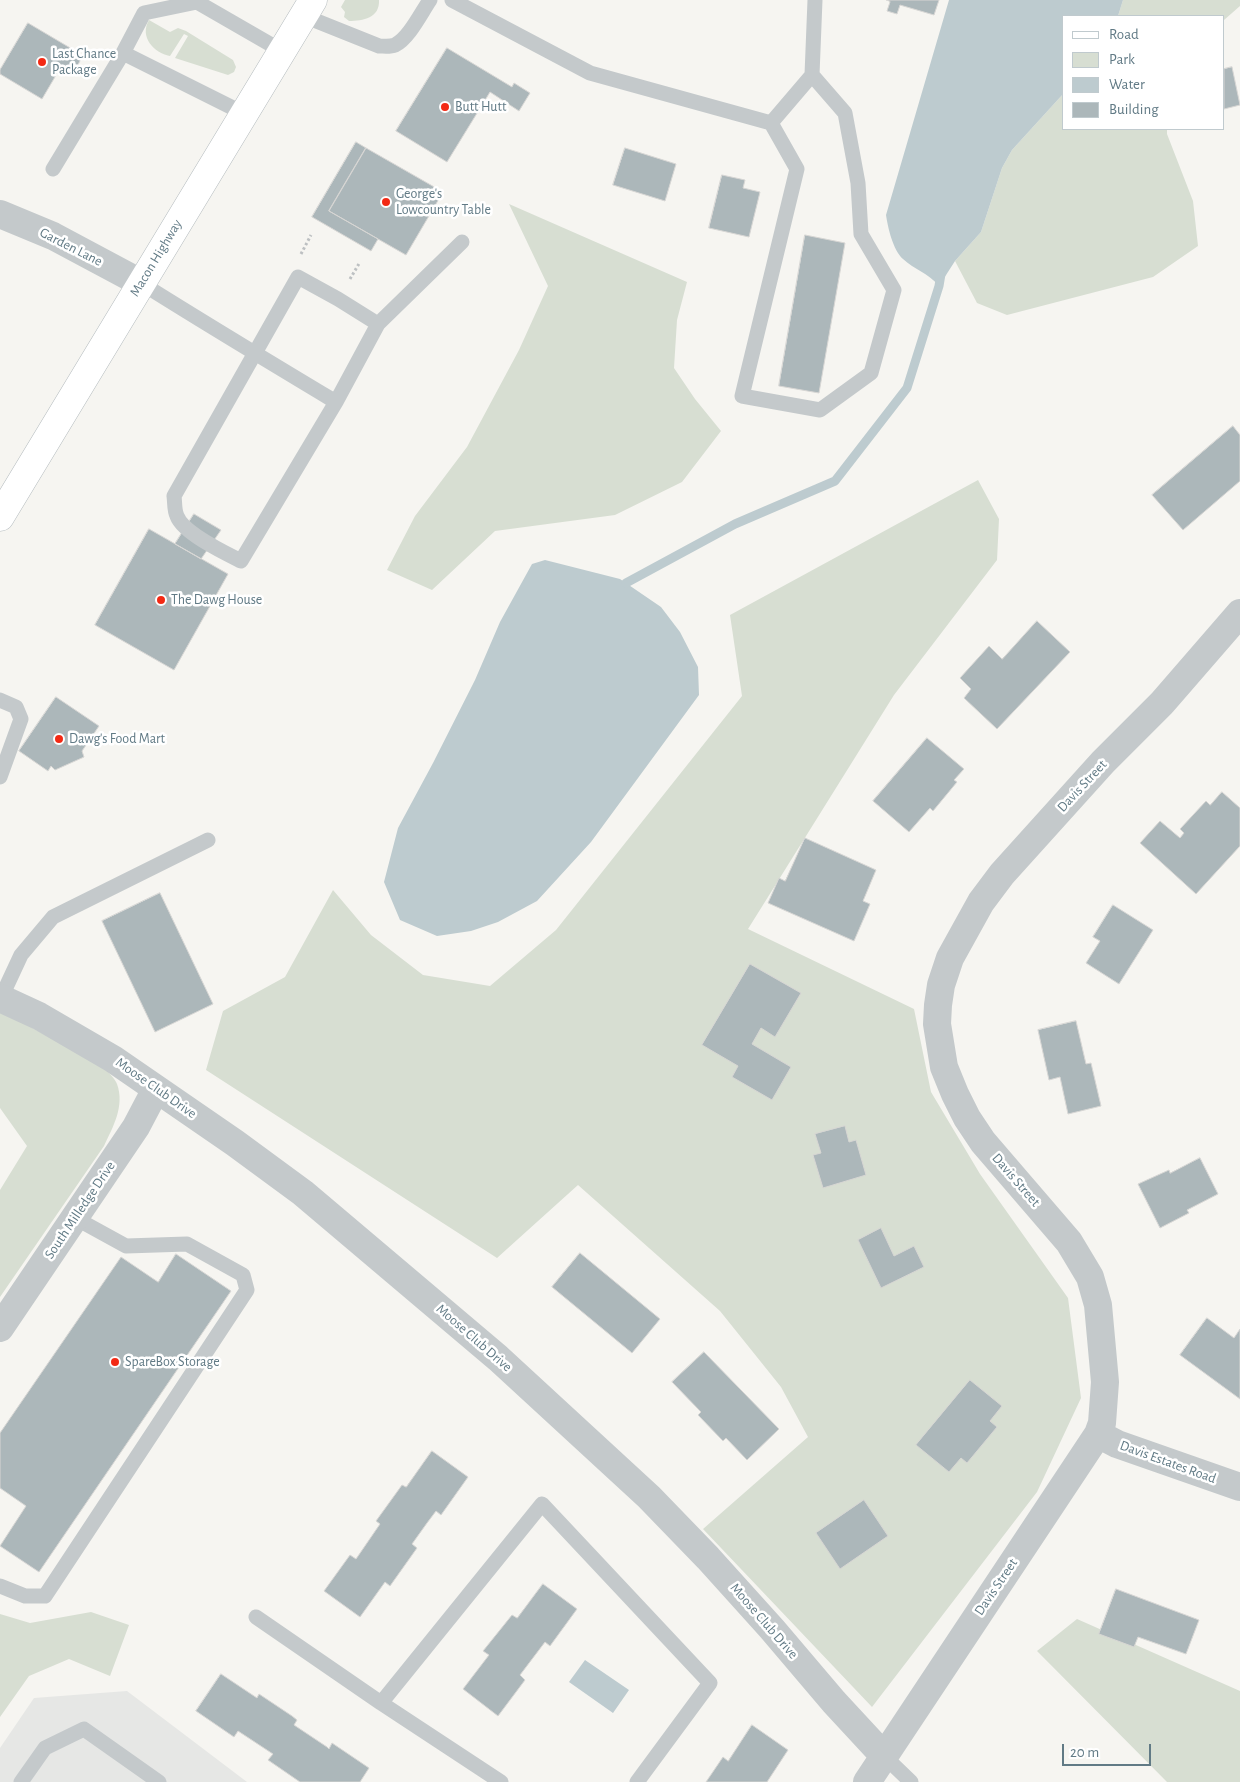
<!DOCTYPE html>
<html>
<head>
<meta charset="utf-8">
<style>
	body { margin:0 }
	#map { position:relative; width:1240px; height:1782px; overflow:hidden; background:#f6f5f1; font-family:"Alegreya Sans",sans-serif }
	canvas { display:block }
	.legend { position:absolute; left:1062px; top:15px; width:162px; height:115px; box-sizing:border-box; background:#fff; border:1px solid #c0cace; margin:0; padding:6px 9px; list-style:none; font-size:15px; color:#617a85 }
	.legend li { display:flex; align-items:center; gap:10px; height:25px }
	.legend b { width:25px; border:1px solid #c0cace }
	.scale { position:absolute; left:1062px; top:1744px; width:89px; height:22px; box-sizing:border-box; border:2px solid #617a85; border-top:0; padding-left:6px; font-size:15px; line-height:18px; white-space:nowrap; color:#617a85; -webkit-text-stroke:4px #fff; paint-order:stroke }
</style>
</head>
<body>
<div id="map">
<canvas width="1240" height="1782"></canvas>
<ul class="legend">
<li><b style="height:6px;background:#fff"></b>Road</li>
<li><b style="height:14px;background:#d7ded2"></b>Park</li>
<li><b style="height:14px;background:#bdcbcf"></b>Water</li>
<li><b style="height:14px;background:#acb7ba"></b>Building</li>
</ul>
<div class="scale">20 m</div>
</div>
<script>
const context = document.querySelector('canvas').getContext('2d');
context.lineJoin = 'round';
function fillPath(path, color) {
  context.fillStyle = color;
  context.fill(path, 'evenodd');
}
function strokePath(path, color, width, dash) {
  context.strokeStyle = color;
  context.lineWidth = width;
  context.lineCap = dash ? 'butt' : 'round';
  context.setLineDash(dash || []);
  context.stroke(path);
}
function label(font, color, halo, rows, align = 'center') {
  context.font = font + ' "Alegreya Sans",sans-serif';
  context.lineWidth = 5;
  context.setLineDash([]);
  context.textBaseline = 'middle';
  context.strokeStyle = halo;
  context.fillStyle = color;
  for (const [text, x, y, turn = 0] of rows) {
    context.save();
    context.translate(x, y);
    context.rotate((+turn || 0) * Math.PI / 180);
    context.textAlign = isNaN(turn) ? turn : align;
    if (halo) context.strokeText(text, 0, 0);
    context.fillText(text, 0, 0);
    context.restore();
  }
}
fillPath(new Path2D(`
	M127 1691 247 1782H0V1748L34 1698Z`), '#e6e7e5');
fillPath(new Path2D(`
	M345 0H379C380 18 363 21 349 21L344 17 345 12 341 7Z
	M1123 0H1240V6L1224 20V16H1118Z
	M149 20 170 32 178 28 186 31 233 60 236 67 234 72 228 75 175 58 188 36 184 34 170 56C154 53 139 37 149 20Z
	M1064 93V129H1167V134L1193 201 1198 246 1153 277 1007 315 977 303 955 261 981 232 1002 168 1012 150Z
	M509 204 687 282 677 320 674 368 695 399 721 431 682 482 615 515 495 531 432 590 387 570 415 516 467 447 519 350 548 286Z
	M978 480 999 519 997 560 894 695 748 929 914 1009 931 1092 980 1174 1068 1298 1081 1398 1037 1492 872 1707 703 1529 808 1437 781 1387 720 1311 578 1185 497 1258 206 1070 223 1011 285 977 333 890 371 935 423 975 490 986 556 930 742 696 730 615Z
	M0 1010 105 1068C109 1073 115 1079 117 1084 125 1106 113 1127 104 1146L0 1297V1190L27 1146 0 1108Z
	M91 1612 129 1625 110 1676 69 1659 29 1676 0 1717V1614L30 1623Z
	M1077 1619 1240 1691V1782H1167L1037 1651Z`), '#d7ded2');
fillPath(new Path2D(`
	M949 0H1123L1118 16H1064V93L1012 150 1002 168 981 232 955 261 939 286C927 272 915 270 903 259 893 250 888 228 886 215Z
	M545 560 620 579 661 607 680 632 698 667 699 695 591 842 537 901 498 922 471 931 437 936 400 920 384 882 398 828 433 763 475 680 500 622 532 564Z
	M585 1660 629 1690 613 1713 569 1682Z`), '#bdcbcf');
strokePath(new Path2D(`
	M626 583 735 524 835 481 907 388 939 286 941 274`), '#bdcbcf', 9);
const building = new Path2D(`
	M887 0H886H939L934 15 900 5 897 14 887 11 890 2Z
	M28 23 72 49 70 52 81 59 74 72 62 65 42 99 0 74V70Z
	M447 48 512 87 514 83 530 93 519 111 490 92 447 162 396 131Z
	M1232 67 1240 105 1224 109V69Z
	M356 142 366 148 329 211 378 239 371 251 312 217Z
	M366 148 443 192 406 255 329 211Z
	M625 148 676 164 665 201 613 185Z
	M722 175 745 180 743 188 760 192 749 237 709 228Z
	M805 235 845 243 819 393 779 386Z
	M1233 426 1240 435V481L1183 530 1152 495Z
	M194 514 221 530 201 559 175 544Z
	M149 529 228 574 174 670 95 625Z
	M1037 621 1070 652 997 729 964 698 971 689 960 678 989 646 1002 659Z
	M56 697 99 726 82 751 84 757 55 770 51 766 48 771 19 751Z
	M927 738 964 769 954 780 957 782 933 811 930 808 909 832 873 801Z
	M1222 792 1240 808V846L1196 894 1140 843 1160 821 1180 838 1184 833 1180 829 1206 801 1210 805Z
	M805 838 876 870 863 901 870 904 854 941 768 903 779 878 785 881Z
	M160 893 213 1004 155 1032 102 921Z
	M1113 905 1153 930 1119 984 1086 963 1100 941 1093 937Z
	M750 964 801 993 775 1037 761 1028 752 1044 791 1067 772 1100 732 1077 738 1066 702 1045Z
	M1076 1021 1086 1064 1091 1063 1101 1106 1068 1114 1060 1077 1049 1080 1038 1030Z
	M845 1126 849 1142 856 1140 866 1175 823 1188 813 1155 821 1153 815 1134Z
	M1200 1158 1218 1194 1187 1210 1189 1213 1160 1228 1138 1184 1169 1170 1170 1173Z
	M881 1228 894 1256 914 1246 924 1267 881 1288 858 1240Z
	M580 1253 660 1319 632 1353 552 1287Z
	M176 1254 231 1291 39 1572 0 1546 26 1506 0 1488V1433L121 1257 158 1282Z
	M1207 1318 1234 1338 1240 1329V1399L1180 1355Z
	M704 1352 779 1429 747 1460 726 1438 723 1441 698 1415 701 1412 672 1382Z
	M970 1380 1002 1406 990 1421 997 1427 967 1463 961 1458 949 1472 916 1445Z
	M432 1451 468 1477 441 1515 436 1511 427 1523 412 1544 417 1548 390 1586 385 1582 360 1617 324 1591 350 1555 356 1559 380 1524 376 1521 402 1485 406 1487Z
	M864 1500 888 1536 840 1569 816 1533Z
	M543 1584 577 1609 550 1646 545 1642 520 1675 525 1680 498 1716 463 1689 489 1655 483 1651 512 1615 517 1618Z
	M1116 1589 1199 1620 1186 1654 1138 1637 1134 1647 1099 1634Z
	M221 1674 257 1698 259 1694 292 1716 297 1720 294 1725 327 1747 329 1749 332 1743 369 1768 360 1782H300L268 1760 273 1754 238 1731 234 1737 196 1711Z
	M752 1725 788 1750 767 1782H706L723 1757 728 1761Z`);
fillPath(building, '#acb7ba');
strokePath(building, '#d7d6d4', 1);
const secondary = new Path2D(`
	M0 517 313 0`);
strokePath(secondary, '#b4bbbe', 29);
strokePath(new Path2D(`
	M301 254 311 235
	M350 279 360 262`), '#bdc0c2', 3, [2.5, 2.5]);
strokePath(new Path2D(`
	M452 0 590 73 771 123 797 169 742 396 820 410 871 373 894 290 861 234 858 183 845 113 812 75 815 0
	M304 16 379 46C384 46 390 47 395 45 409 38 421 13 430 0
	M123 53 144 13 197 2 282 51
	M771 123 812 75
	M53 169 123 53 245 114
	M141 283C206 324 271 363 336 402L241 561C225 553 183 533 177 516 174 510 175 502 174 496L298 277 338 299 378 324 336 402
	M378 324 462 242
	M0 700 16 707 21 719 0 777
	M1 998 21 955 53 917 208 840
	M0 1586 25 1596H45L247 1290 243 1275 187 1244 126 1246 75 1218
	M256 1617 381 1703 542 1504 710 1683 637 1782
	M381 1703 501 1782
	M884 1756 911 1782
	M21 1782 45 1748 84 1729 159 1782`), '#c4c9cb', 15);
strokePath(new Path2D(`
	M0 214 53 236 141 283
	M0 998 39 1016 113 1059 235 1143 303 1193 498 1358 649 1497 708 1558 772 1629 834 1702 884 1756
	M0 1328 136 1127 156 1089
	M1098 1434 1117 1444 1240 1487
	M867 1782 1098 1434 1102 1423 1105 1382 1098 1305 1090 1277 1069 1242 983 1142 967 1118 955 1094 944 1067 937 1024 938 1005 941 985 950 958 981 902 1002 874 1103 762 1162 703 1240 613`), '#c4c9cb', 28);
strokePath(secondary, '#fff', 28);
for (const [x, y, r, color] of [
	[42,62,5,"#f32914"],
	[445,107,5,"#f32914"],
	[386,202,5,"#f32914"],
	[161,600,5,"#f32914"],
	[59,739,5,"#f32914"],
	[115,1362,5,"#f32914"]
]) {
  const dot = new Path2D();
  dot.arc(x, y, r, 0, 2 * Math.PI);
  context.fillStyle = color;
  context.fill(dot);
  strokePath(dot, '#fff', 2);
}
label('14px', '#617a85', '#fff', [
	["Last Chance",52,54],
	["Package",52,70],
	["Butt Hutt",455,107],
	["George's",396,194],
	["Lowcountry Table",396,210],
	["The Dawg House",171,600],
	["Dawg's Food Mart",69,739],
	["SpareBox Storage",125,1362]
], 'left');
label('14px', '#617a85', '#fff', [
	["Garden Lane",71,247,27],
	["Macon Highway",156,258,-59],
	["Davis Street",1082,786,-47],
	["Moose Club Drive",156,1088,35],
	["Davis Street",1016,1180,49],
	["South Milledge Drive",80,1210,-56],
	["Moose Club Drive",474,1338,41],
	["Davis Estates Road",1168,1462,20],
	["Davis Street",996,1587,-56],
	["Moose Club Drive",764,1621,49]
]);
</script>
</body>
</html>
